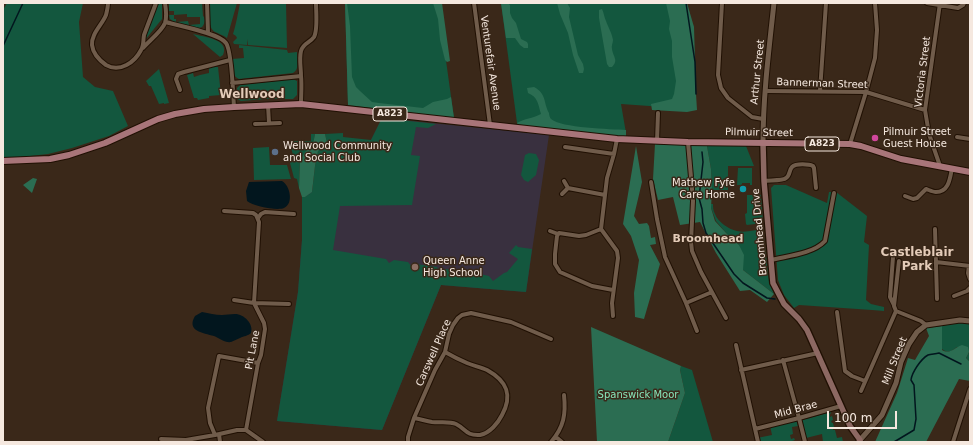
<!DOCTYPE html>
<html>
<head>
<meta charset="utf-8">
<style>
	body { margin:0 }
	#map { position:relative; width:973px; height:445px; overflow:hidden; background:#3a2819; font-family:"DejaVu Sans",sans-serif }
	canvas { display:block }
	.frame { position:absolute; inset:0; border:4px solid #f5e8df; pointer-events:none }
	.scale { position:absolute; left:827px; top:411px; width:70px; height:18px; box-sizing:border-box; border:2px solid #f5e8df; border-top:0; padding-left:5px; font-size:12px; line-height:14px; white-space:nowrap; color:#f5e8df; -webkit-text-stroke:3px #3a2819; paint-order:stroke }
</style>
</head>
<body>
<div id="map">
<canvas width="973" height="445"></canvas>
<div class="frame"></div>
<div class="scale">100 m</div>
</div>
<script>
const context = document.querySelector('canvas').getContext('2d');
context.lineJoin = 'round';
function fillPath(path, color) {
  context.fillStyle = color;
  context.fill(path, 'evenodd');
}
function strokePath(path, color, width, dash) {
  context.strokeStyle = color;
  context.lineWidth = width;
  context.lineCap = dash ? 'butt' : 'round';
  context.setLineDash(dash || []);
  context.stroke(path);
}
function label(font, color, halo, rows, align = 'center') {
  context.font = font + ' "DejaVu Sans",sans-serif';
  context.lineWidth = 3;
  context.setLineDash([]);
  context.textBaseline = 'middle';
  context.strokeStyle = halo;
  context.fillStyle = color;
  for (const [text, x, y, turn = 0] of rows) {
    context.save();
    context.translate(x, y);
    context.rotate((+turn || 0) * Math.PI / 180);
    context.textAlign = isNaN(turn) ? turn : align;
    if (halo) context.strokeText(text, 0, 0);
    context.fillText(text, 0, 0);
    context.restore();
  }
}
fillPath(new Path2D(`
	M382 118 549 135 526 292 441 285 382 430 277 421 298 292 302 240V197H305L371 140Z`), '#39303f');
fillPath(new Path2D(`
	M7 3H83L79 22 83 77 95 87 113 91 128 126 109 136 72 148 48 154 21 157H3V10Z
	M157 3H162V19L145 40 144 37Z
	M169 3H202L203 16 204 17C205 20 205 24 202 27 198 30 178 24 173 21L170 19 169 15H174V11H169ZM187 14V17H200V24L189 25 188 21 176 22V19H174V15Z
	M209 3H237L227 38C223 35 219 34 215 32 207 27 209 11 209 3Z
	M240 3H286L287 48 248 45 247 39V45L234 44 233 42 237 38 236 36 233 34C236 25 238 13 240 3Z
	M345 3H438L454 118 348 105Z
	M501 3H682L694 27 692 109 621 104 626 133 517 123Z
	M193 34C204 37 230 39 223 55L220 57Z
	M239 45 287 50 288 53 297 52C297 60 300 69 293 73L239 79C231 76 233 67 232 59L244 58 243 48H239Z
	M215 65V67H218L221 95 209 96V98L198 100 197 98H194L187 75 193 73 194 77 200 75 209 73V67Z
	M159 69 169 103 164 104V103L159 104 151 86H149L146 81Z
	M293 79 297 81V95L293 99H266L241 101 237 99 236 96 237 88 240 85Z
	M382 118 436 124 428 128 416 127 411 155 420 156 412 205 340 206 333 250 386 259 389 263 394 260 408 262 412 267 416 264 437 267 440 272 445 269 456 270 459 275 463 272 471 273 475 277 480 274 489 276 493 281 504 273 507 272 518 259 509 253 516 245 518 247 532 249 526 292 441 285 382 430 277 421 298 292 302 240V197H305L312 192 315 166 318 151 327 143 325 134 343 133V137L371 140Z
	M311 134H315L312 149 300 160 299 188 297 179 294 178 290 163C296 156 291 149 288 141H311Z
	M707 146H746L754 166H728V190H712L711 169Z
	M269 147 270 165H287L291 179 254 180 253 148Z
	M529 153 536 154 539 160 536 175 528 182 524 180 521 175 525 155Z
	M738 168H752V185H750V183H742V185H737Z
	M774 185H786L827 203 829 192H836L867 216 864 242 869 245 866 300 871 304 884 307V311L872 310 799 305 794 308 784 295 778 280 771 188Z
	M747 195H761L763 223 747 225 746 224 745 214 747 213Z
	M711 204H713C713 207 713 211 715 214 718 222 728 229 737 231 745 233 755 230 763 229L769 281 774 294 743 270 739 245 728 235 716 221 711 208Z
	M956 323H970V362L966 358 969 352 957 347C952 351 948 354 942 349V326Z
	M681 366 692 370 713 442H668L685 393 680 370Z
	M831 412V413L830 414V417L832 416 833 420 831 421 832 423H833L834 427 833 428V430H835L837 438 842 437 843 442H823L822 434 806 438 802 420Z
	M796 420 798 426 792 427 793 434 790 435 791 439 794 438 795 440 792 441 793 442H758L757 438 772 435 770 426Z`), '#13573e');
fillPath(new Path2D(`
	M345 3H347L350 26 352 77 356 87 360 91 372 102 379 103 423 108 433 102 447 99 451 97 454 118 348 105Z
	M433 3H442L450 61 447 62 445 60 440 40 438 19Z
	M501 3H508L510 5V13L512 18 516 23 521 39 527 42 528 44V48H524L520 45 515 38H506Z
	M557 3H567L570 8 569 17 578 55 583 64 584 69 583 73H579L573 55 568 33 560 14Z
	M666 3H687L694 27 696 94 697 110 687 112 652 110 651 104 672 99 674 94 676 81 672 57V41L669 29 670 21Z
	M602 9C604 13 604 17 606 21 608 27 612 33 613 40 613 43 611 46 612 49 613 57 619 60 612 67H609L607 64 599 18V10Z
	M534 87C547 94 543 102 549 113 549 115 550 118 551 119 561 128 611 129 626 130V137L518 126 517 123C525 118 532 119 541 114 538 104 538 97 528 93L527 88Z
	M315 134H325L327 143 318 151 315 166 312 192 305 197H302L299 188 300 160 308 148 312 149Z
	M655 144 707 146 711 169 712 190 711 208 715 221 728 235 739 245 744 255 743 270 774 294 767 302 750 290 740 291 716 253 700 222 680 225 673 197 658 200 653 179Z
	M636 146 642 182 634 216 639 224 647 223 649 226 651 238 655 237 656 244 650 245 660 264 644 319 635 317 634 293 639 260 631 236 623 224Z
	M33 178 37 179 32 193 23 185Z
	M942 326V350C950 355 955 347 962 345L968 347 969 352 966 358 970 362V381L959 379 926 442H875L897 393 908 358 915 360 929 336 926 328Z
	M591 327 681 366 680 370 685 393 668 442H597Z`), '#2b6d52');
fillPath(new Path2D(`
	M282 181C290 185 294 204 284 208 277 211 253 206 247 201L246 191 249 182Z
	M202 312C209 313 215 315 222 315 226 315 230 314 235 314 244 314 254 324 251 333 248 336 244 336 240 338 237 339 234 341 231 342 225 343 219 338 214 336 203 333 186 331 195 316Z`), '#02161e');
strokePath(new Path2D(`
	M686 3 695 62 696 94
	M3 46 23 3
	M702 152 703 162 699 198 702 209 703 223 706 233 734 274 743 283 767 298 775 299
	M894 442 914 430 916 419 914 385 911 380C912 372 921 359 928 355 931 354 935 354 939 353L961 364`), '#02161e', 1.5);
const minor = new Path2D(`
	M108 3C108 7 107 11 106 15 102 25 91 34 92 45 93 54 99 60 106 65 120 73 135 62 141 50 144 46 143 40 144 35 148 24 152 14 156 3
	M207 3 208 33
	M474 3 490 125
	M722 3 718 75 721 88 728 98 752 117 763 119
	M927 3 958 8 963 5 964 3
	M166 22C178 26 219 33 226 43 232 51 233 94 234 107
	M143 48C149 41 162 31 165 23 167 17 166 9 165 3
	M232 83 301 76
	M180 90 176 79 178 74 184 72 230 60
	M765 91 866 92 925 110
	M820 91 826 3
	M301 104C301 95 302 85 301 76 301 68 299 59 301 51 303 43 310 43 314 37 318 30 316 12 316 3
	M268 105 269 123
	M255 124 280 123
	M957 137 970 139
	M657 141 658 113
	M688 142 693 201 691 242 692 251 701 272 726 318
	M850 144 866 92 875 58 877 30 875 3
	M565 147 614 154
	M940 166 929 134 925 110 940 3
	M764 181C769 180 783 181 786 178 790 176 789 170 792 167 796 163 809 164 813 166L814 168 816 188
	M651 182 657 219 665 257 686 303 697 331
	M568 188 605 195
	M562 194 568 188 564 181
	M905 196 913 199 917 198 926 189C929 190 933 192 936 192 949 192 950 178 952 168
	M224 211 253 213 256 215 259 222 254 303 264 323 265 329 261 355 258 363 246 430
	M258 218 261 214 265 212 294 214
	M601 229 586 235 579 236 559 233 557 236 555 254V264L560 272 592 286 613 290
	M935 229 937 299
	M550 231 558 234
	M893 257 890 297 894 305
	M771 260C787 256 813 254 825 241L834 193
	M936 262 970 266
	M969 266 968 273 970 279
	M954 296 967 291 970 288
	M234 300 254 303 289 304
	M686 303 712 292
	M896 311 894 306 899 261
	M896 311 921 321 926 325
	M837 312 845 371 852 376 865 381
	M613 316 612 303 618 258 617 251 601 229 607 178 614 154 617 139
	M736 345 758 442
	M783 360 799 418 805 442
	M741 370 818 353
	M861 391 896 311
	M414 418C420 419 426 421 432 422 440 423 449 421 456 424 466 429 466 436 480 435 490 433 498 423 502 415 513 395 507 381 487 370 481 367 474 366 467 363 460 360 452 356 445 352
	M755 429 799 418 841 406
	M219 434 220 442
	M215 435 210 423 208 408 219 356 258 363
	M556 437 562 442
	M161 439 186 440 215 435 237 430H246L263 442
	M408 442V437L414 418 435 370 445 352 449 334 453 325 458 318 462 315 471 313 511 322 551 339
	M551 442C564 427 566 414 564 395
	M953 442 970 389`);
const tertiary = new Path2D(`
	M763 143C763 96 769 49 774 3
	M860 440 882 415 896 383 901 362 909 344 917 332 926 325 960 320 970 321`);
const secondary = new Path2D(`
	M763 143 764 181 773 283 784 304 799 319 807 330 850 426 860 440 859 442`);
const primary = new Path2D(`
	M3 161 50 159 69 155 105 143 158 119 175 114 204 109 234 107 301 104 617 139 688 142 850 144 861 146 901 159 970 172`);
strokePath(minor, '#201003', 6);
strokePath(tertiary, '#201003', 7);
strokePath(secondary, '#201003', 8);
strokePath(primary, '#201003', 8);
strokePath(minor, '#705c4b', 4);
strokePath(tertiary, '#705c4b', 5);
strokePath(secondary, '#8c6862', 5.5);
strokePath(primary, '#a87579', 6);
for (const [x, y, r, color] of [
	[875,138,4,"#d1479c"],
	[275,152,4,"#5c6f8a"],
	[743,189,4,"#0f9aa8"],
	[415,267,4,"#8d6e63"]
]) {
  const dot = new Path2D();
  dot.arc(x, y, r, 0, 2 * Math.PI);
  context.fillStyle = color;
  context.fill(dot);
  strokePath(dot, '#3a2819', 1.5);
}
for (const [x, y, w] of [
	[390,114,34],
	[822,144,34]
]) {
  const box = new Path2D();
  box.roundRect(x - w / 2, y - 7, w, 14, 3);
  context.fillStyle = '#3a2819';
  context.fill(box);
  strokePath(box, '#f5e8df', 1);
}
label('bold 9px', '#f5e8df', null, [
	["A823",390,114],
	["A823",822,144]
]);
label('10px', '#f5e8df', '#3a2819', [
	["Venturefair Avenue",490,63,82],
	["Arthur Street",758,72,-84],
	["Victoria Street",923,72,-83],
	["Bannerman Street",822,84,2],
	["Pilmuir Street",759,133,1],
	["Broomhead Drive",760,232,-95],
	["Pit Lane",253,350,-79],
	["Carswell Place",434,353,-66],
	["Mill Street",895,361,-68],
	["Mid Brae",796,410,-15]
]);
label('10px', '#f5e8df', '#3a2819', [
	["Pilmuir Street",883,132],
	["Guest House",883,144],
	["Wellwood Community",283,146],
	["and Social Club",283,158],
	["Mathew Fyfe",735,183,"right"],
	["Care Home",735,195,"right"],
	["Queen Anne",423,261],
	["High School",423,273]
], 'left');
label('10px', '#87e6bb', '#3a2819', [
	["Spanswick Moor",638,395]
]);
label('bold 11px', '#e3cbb8', '#3a2819', [
	["Broomhead",708,239]
]);
label('bold 12px', '#e3cbb8', '#3a2819', [
	["Wellwood",252,95],
	["Castleblair",917,253],
	["Park",917,267]
]);
</script>
</body>
</html>
